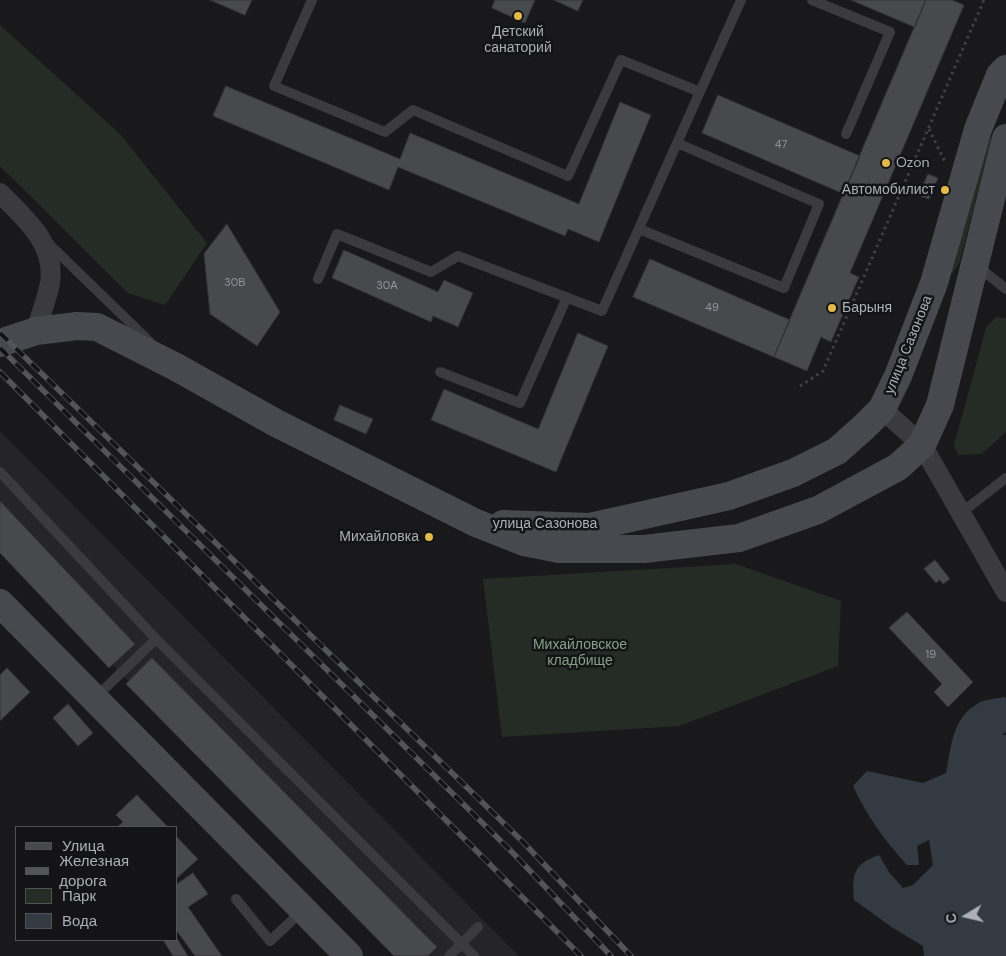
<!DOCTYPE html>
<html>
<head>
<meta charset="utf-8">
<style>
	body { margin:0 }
	#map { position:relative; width:1006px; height:956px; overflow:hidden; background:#19191b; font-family:"DM Sans",sans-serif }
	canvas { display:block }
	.legend { position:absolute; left:15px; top:826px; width:162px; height:115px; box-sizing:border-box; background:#141416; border:1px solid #515257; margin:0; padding:6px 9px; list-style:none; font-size:15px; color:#acafb9 }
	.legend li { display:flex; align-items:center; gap:10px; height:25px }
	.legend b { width:25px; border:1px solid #515257 }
	.north { position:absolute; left:941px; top:891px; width:50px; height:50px; -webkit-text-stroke:4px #141416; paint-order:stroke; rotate:261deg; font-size:14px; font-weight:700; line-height:20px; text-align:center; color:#acafb9 }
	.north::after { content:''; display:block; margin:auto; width:18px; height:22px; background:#acafb9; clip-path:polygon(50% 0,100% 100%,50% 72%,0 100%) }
</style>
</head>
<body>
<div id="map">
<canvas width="1006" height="956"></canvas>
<ul class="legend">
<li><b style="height:6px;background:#48494f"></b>Улица</li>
<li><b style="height:6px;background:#53545a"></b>Железная дорога</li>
<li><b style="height:14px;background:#252c26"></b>Парк</li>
<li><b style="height:14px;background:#333a42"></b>Вода</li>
</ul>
<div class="north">С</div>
</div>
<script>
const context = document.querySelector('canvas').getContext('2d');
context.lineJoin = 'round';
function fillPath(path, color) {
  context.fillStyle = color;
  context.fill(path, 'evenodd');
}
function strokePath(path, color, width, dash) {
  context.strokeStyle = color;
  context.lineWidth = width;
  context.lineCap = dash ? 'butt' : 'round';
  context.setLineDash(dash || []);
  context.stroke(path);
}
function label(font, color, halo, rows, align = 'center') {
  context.font = font + ' "DM Sans",sans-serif';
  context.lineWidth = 5;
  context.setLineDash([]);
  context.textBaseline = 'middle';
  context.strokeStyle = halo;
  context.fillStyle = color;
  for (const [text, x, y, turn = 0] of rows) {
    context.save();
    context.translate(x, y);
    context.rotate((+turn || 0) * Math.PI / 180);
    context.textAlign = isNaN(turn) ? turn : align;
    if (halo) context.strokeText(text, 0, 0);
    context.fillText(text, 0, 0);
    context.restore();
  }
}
fillPath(new Path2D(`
	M0 431 519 956H396L0 549Z`), '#252527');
fillPath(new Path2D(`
	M0 25 120 134 207 243 165 305 128 293 0 166Z
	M993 136 959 264 952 274 949 266 984 144Z
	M996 317 1006 318V432L982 454 958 455 954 445 986 328Z
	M736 564 841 601 838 666 679 726 502 737 483 579Z`), '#252c26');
fillPath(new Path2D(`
	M1004 697 1006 698V732L1002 735H1006V956H924L923 946 893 928 854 900C852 874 853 864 879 855L889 872 903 888 913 885 933 865 929 840 917 846 919 865H907C884 840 867 816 853 786L867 771 923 783 946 773C951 748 952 718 977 704 984 699 996 699 1004 697Z`), '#333a42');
const building = new Path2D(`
	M210 0H252L245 15Z
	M495 0H535L525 23 492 8Z
	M554 0H583L578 11Z
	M851 0H926L915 27Z
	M926 0H952L964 5 850 273 859 277 831 342 821 337 807 371 774 357Z
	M226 86 400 159 410 133 579 204 620 102 651 115 599 242 568 229 565 236 398 167 389 190 213 116Z
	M718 95 860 156 844 194 702 133Z
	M928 174 938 178 929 199 919 196Z
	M227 224 280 312 257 346 210 314 204 254Z
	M344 250 438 292 444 280 473 293 458 327 433 316 431 322 332 278Z
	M650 259 790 320 774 357 633 297Z
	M578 333 608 346 556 472 431 420 444 389 538 429Z
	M340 405 373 419 366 434 334 420Z
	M0 501 135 644 109 668 0 553Z
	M935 560 950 579 943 584 940 580 936 583 924 569Z
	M907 612 973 682 948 707 934 692 942 684 889 628Z
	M152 658 437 947 428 956H394L126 684Z
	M7 668 30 692 0 721V675Z
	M68 704 93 733 78 746 53 718Z
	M137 795 168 827H117L123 822 116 815Z
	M176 836 198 859 176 879Z
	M193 873 208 894 188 907 222 956H195L176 930V885Z
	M176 937 188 956H173L163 940H176Z`);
fillPath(building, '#48494d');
strokePath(building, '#333336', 1);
strokePath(new Path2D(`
	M929 129 945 162
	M800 386 823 371 984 0`), '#404146', 3, [2.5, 4]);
strokePath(new Path2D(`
	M312 0 274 86 385 132 413 110 568 176 621 60 700 92
	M812 0 890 32 846 134
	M639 229 784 288 819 204 677 143
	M49 244 151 343
	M976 265 1006 289
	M318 279 337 234 431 272 458 256 602 311 741 0
	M440 372 520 403 567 297
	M0 472 156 639 474 956
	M961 513 1006 478
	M95 698 156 639
	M236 899 270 941 303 910
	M449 956 478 927`), '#3a3a3f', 10);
strokePath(new Path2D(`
	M0 193C25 219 56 243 50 283 47 299 40 316 36 331
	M882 409 922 445 1006 592`), '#3a3a3f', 20);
strokePath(new Path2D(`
	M0 343 36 331 77 326 97 327 176 367 276 423 476 523 524 542 559 549H644L739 538 818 510 898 467 922 445 940 405 1006 138
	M503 524 590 527 729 496 793 473 837 451 864 427 882 409 898 376 934 283 978 129 1000 75 1006 69
	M0 603 349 956`), '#48494f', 28);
const rail = new Path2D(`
	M0 333 523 842 631 956
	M0 348 513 853 611 956
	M0 372 581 956`);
strokePath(rail, '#53545a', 5.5);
strokePath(rail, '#141416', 4, [11]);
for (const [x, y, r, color] of [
	[518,16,5,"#e1ba4b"],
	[886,163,5,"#e1ba4b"],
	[945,190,5,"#e1ba4b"],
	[832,308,5,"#e1ba4b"],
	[429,537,5,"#e1ba4b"]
]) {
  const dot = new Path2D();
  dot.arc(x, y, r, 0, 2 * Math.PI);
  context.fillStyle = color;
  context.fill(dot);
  strokePath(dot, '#141416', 2);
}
label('11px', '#93969e', null, [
	["47",781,145],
	["30В",235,283],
	["30А",387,286],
	["49",712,308],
	["19",931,655]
]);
label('14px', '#acafb9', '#141416', [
	["Детский",518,32,"center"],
	["санаторий",518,48,"center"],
	["Ozon",896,163],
	["Автомобилист",935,190,"right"],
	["Барыня",842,308],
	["Михайловка",419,537,"right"]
], 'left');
label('14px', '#acafb9', '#141416', [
	["улица Сазонова",909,345,-68],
	["улица Сазонова",545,524]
]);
label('14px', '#85a289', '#141416', [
	["Михайловское",580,645],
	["кладбище",580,661]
]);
</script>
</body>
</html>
